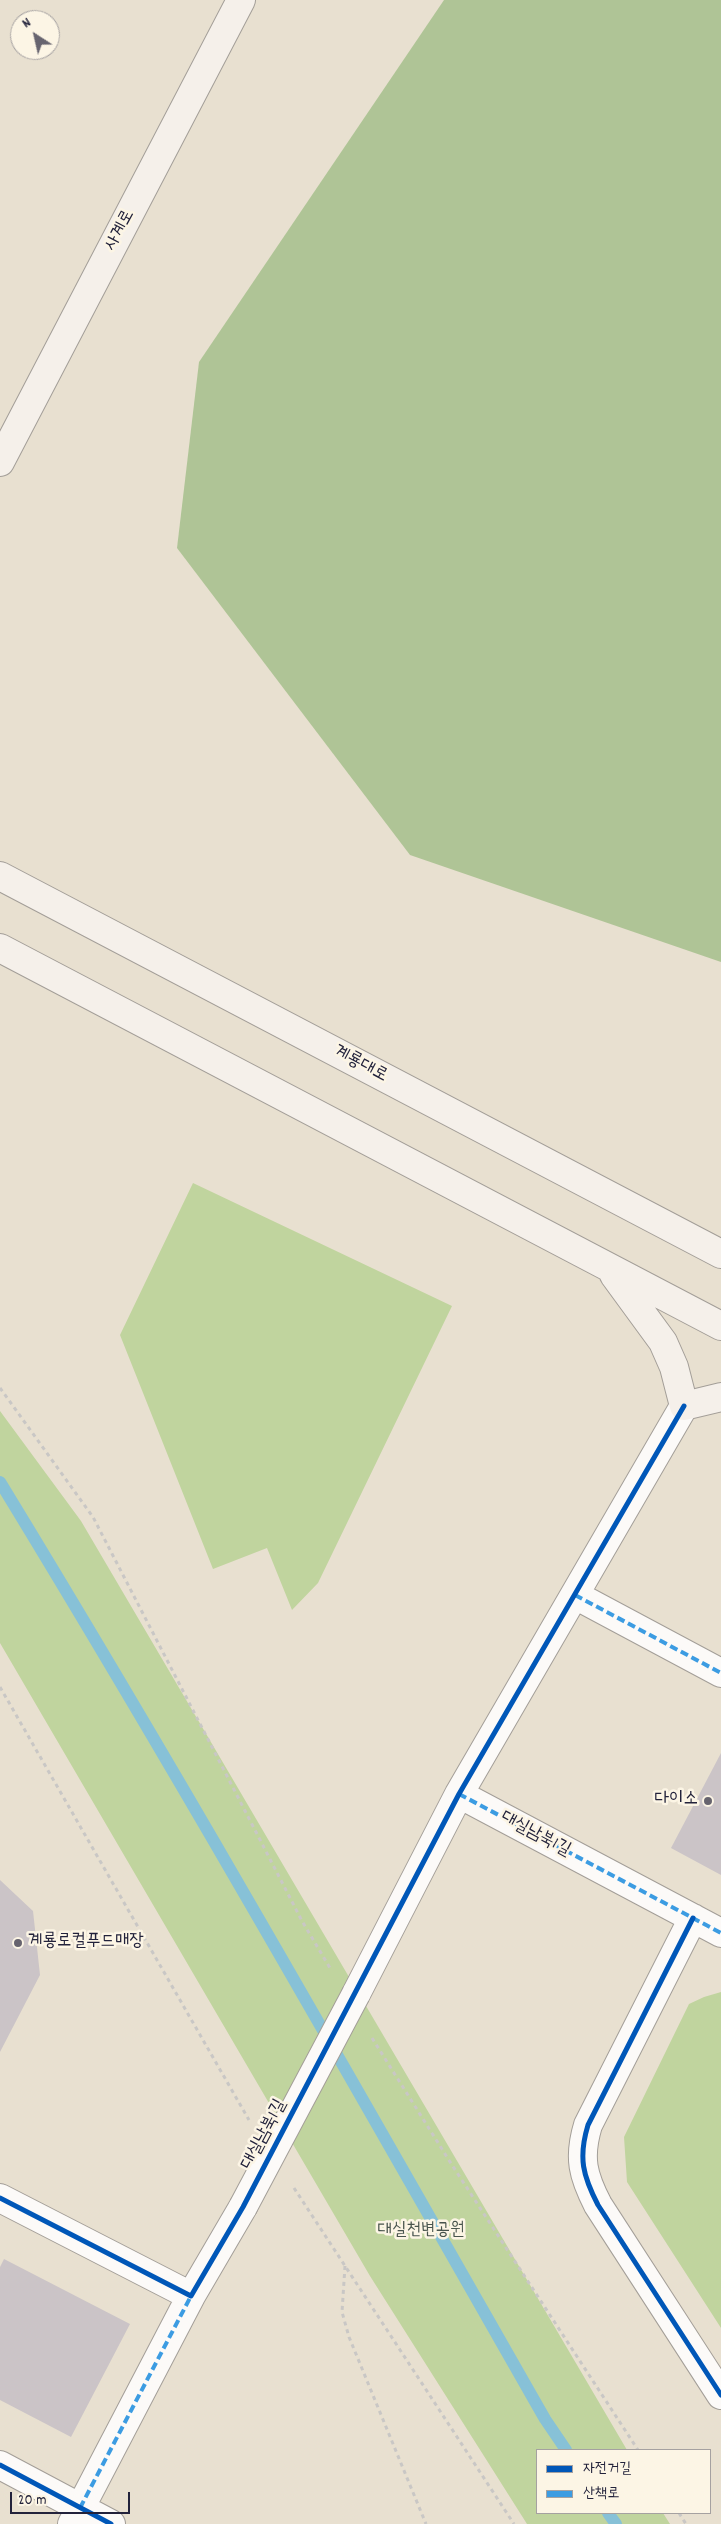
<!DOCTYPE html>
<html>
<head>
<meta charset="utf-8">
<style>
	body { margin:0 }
	#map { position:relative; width:721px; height:2524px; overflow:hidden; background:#e8e0d0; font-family:Dekko,"Poor Story",sans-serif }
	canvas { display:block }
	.legend { position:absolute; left:536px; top:2449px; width:175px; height:65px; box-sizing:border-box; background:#fcf5e5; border:1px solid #a5a1a1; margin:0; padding:6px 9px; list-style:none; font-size:15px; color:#22223b }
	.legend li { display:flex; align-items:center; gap:10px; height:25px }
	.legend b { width:25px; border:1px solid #a5a1a1 }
	.north { position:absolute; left:10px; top:10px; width:50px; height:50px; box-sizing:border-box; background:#fcf5e5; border:1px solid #a5a1a1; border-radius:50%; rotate:325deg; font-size:14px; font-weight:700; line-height:20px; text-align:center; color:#22223b }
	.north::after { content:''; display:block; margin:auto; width:18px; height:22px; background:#67646f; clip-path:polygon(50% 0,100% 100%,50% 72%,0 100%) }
	.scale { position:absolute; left:10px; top:2492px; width:120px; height:22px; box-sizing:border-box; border:2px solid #22223b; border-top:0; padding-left:6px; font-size:15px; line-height:18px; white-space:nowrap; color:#22223b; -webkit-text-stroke:4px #fcf5e5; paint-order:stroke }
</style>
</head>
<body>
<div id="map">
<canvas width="721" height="2524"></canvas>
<ul class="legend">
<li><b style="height:6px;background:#0057b8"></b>자전거길</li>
<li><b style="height:6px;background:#3c9ce2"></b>산책로</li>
</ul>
<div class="north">N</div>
<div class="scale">20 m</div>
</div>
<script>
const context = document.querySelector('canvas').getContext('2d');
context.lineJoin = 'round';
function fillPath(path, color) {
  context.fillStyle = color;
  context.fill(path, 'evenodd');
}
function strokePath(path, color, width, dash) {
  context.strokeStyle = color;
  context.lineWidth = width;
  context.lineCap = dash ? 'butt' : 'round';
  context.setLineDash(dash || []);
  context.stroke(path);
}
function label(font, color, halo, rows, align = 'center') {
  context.font = font + ' Dekko,"Poor Story",sans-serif';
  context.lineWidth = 5;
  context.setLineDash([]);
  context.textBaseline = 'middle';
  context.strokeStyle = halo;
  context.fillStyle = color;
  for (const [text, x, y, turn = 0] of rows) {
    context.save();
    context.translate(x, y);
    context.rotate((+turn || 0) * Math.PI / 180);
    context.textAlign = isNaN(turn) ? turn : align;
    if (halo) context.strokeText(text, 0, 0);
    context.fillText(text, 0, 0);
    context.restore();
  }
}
fillPath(new Path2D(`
	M193 1183 452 1306 318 1583 292 1610 267 1548 213 1569 120 1335Z
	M0 1411 81 1521 627 2450H537V2513H663L670 2524H527L370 2276 0 1643Z
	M721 1992V2328L627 2182 624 2137 689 2004 704 1997Z`), '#c0d49e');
fillPath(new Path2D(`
	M444 0H721V962L410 855 177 548 199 362Z`), '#afc496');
strokePath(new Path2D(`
	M0 1482C188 1790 366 2105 545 2419L566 2450
	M608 2513 616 2524`), '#87c1d7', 12);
fillPath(new Path2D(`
	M721 1753V1875L671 1848Z
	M0 1880 33 1911 40 1975 0 2052Z
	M4 2259 130 2324 71 2437 0 2400V2267Z`), '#cbc4c7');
const street = new Path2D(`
	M575 1595 721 1673
	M459 1794 721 1933
	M693 1918 588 2125C578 2158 583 2176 598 2205L721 2395
	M356 1994 459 1794 684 1406
	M0 2198 191 2296 243 2207
	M0 2465 111 2524
	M72 2524 191 2296`);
const secondary = new Path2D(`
	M0 462 241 0
	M0 876 721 1254
	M0 948 721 1326
	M614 1275 663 1342 674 1367 684 1406 721 1397`);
strokePath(street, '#a39e98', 30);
strokePath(secondary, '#a39e98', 30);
strokePath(new Path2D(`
	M0 1388 93 1517 302 1921 330 1968
	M0 1687 249 2120
	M372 2038 452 2165 638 2450
	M294 2188 514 2524
	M345 2266 342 2312 349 2337 426 2524
	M679 2513 686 2524`), '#c9c7c5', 3, [4, 4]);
strokePath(street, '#fcfaf8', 28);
strokePath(secondary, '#f5f0ea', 28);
const streetBridge = new Path2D(`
	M243 2207 356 1994`);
strokePath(streetBridge, '#a39e98', 30, []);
strokePath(streetBridge, '#fcfaf8', 28);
strokePath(new Path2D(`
	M575 1595 721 1673
	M459 1794 721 1933
	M80 2508 191 2296`), '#3c9ce2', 4, [8, 4]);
strokePath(new Path2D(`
	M693 1918 588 2125C578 2158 583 2176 598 2205L721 2395
	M0 2198 191 2296 243 2207 459 1794 684 1406
	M0 2465 111 2524`), '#0057b8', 5);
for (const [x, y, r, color] of [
	[708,1801,5,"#67646f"],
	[18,1943,5,"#67646f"]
]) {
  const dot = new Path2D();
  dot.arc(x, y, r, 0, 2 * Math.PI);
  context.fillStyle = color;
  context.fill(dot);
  strokePath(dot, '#fcf5e5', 2);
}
label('18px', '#22223b', '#fcf5e5', [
	["사계로",121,231,-62],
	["계룡대로",360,1065,28],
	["대실남북1길",535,1835,28],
	["대실남북1길",265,2135,-62]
]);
label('18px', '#22223b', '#fcf5e5', [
	["다이소",698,1801],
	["계룡로컬푸드매장",28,1943,"left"]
], 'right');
label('18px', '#48544d', '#fcf5e5', [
	["대실천변공원",421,2232]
]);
</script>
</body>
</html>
